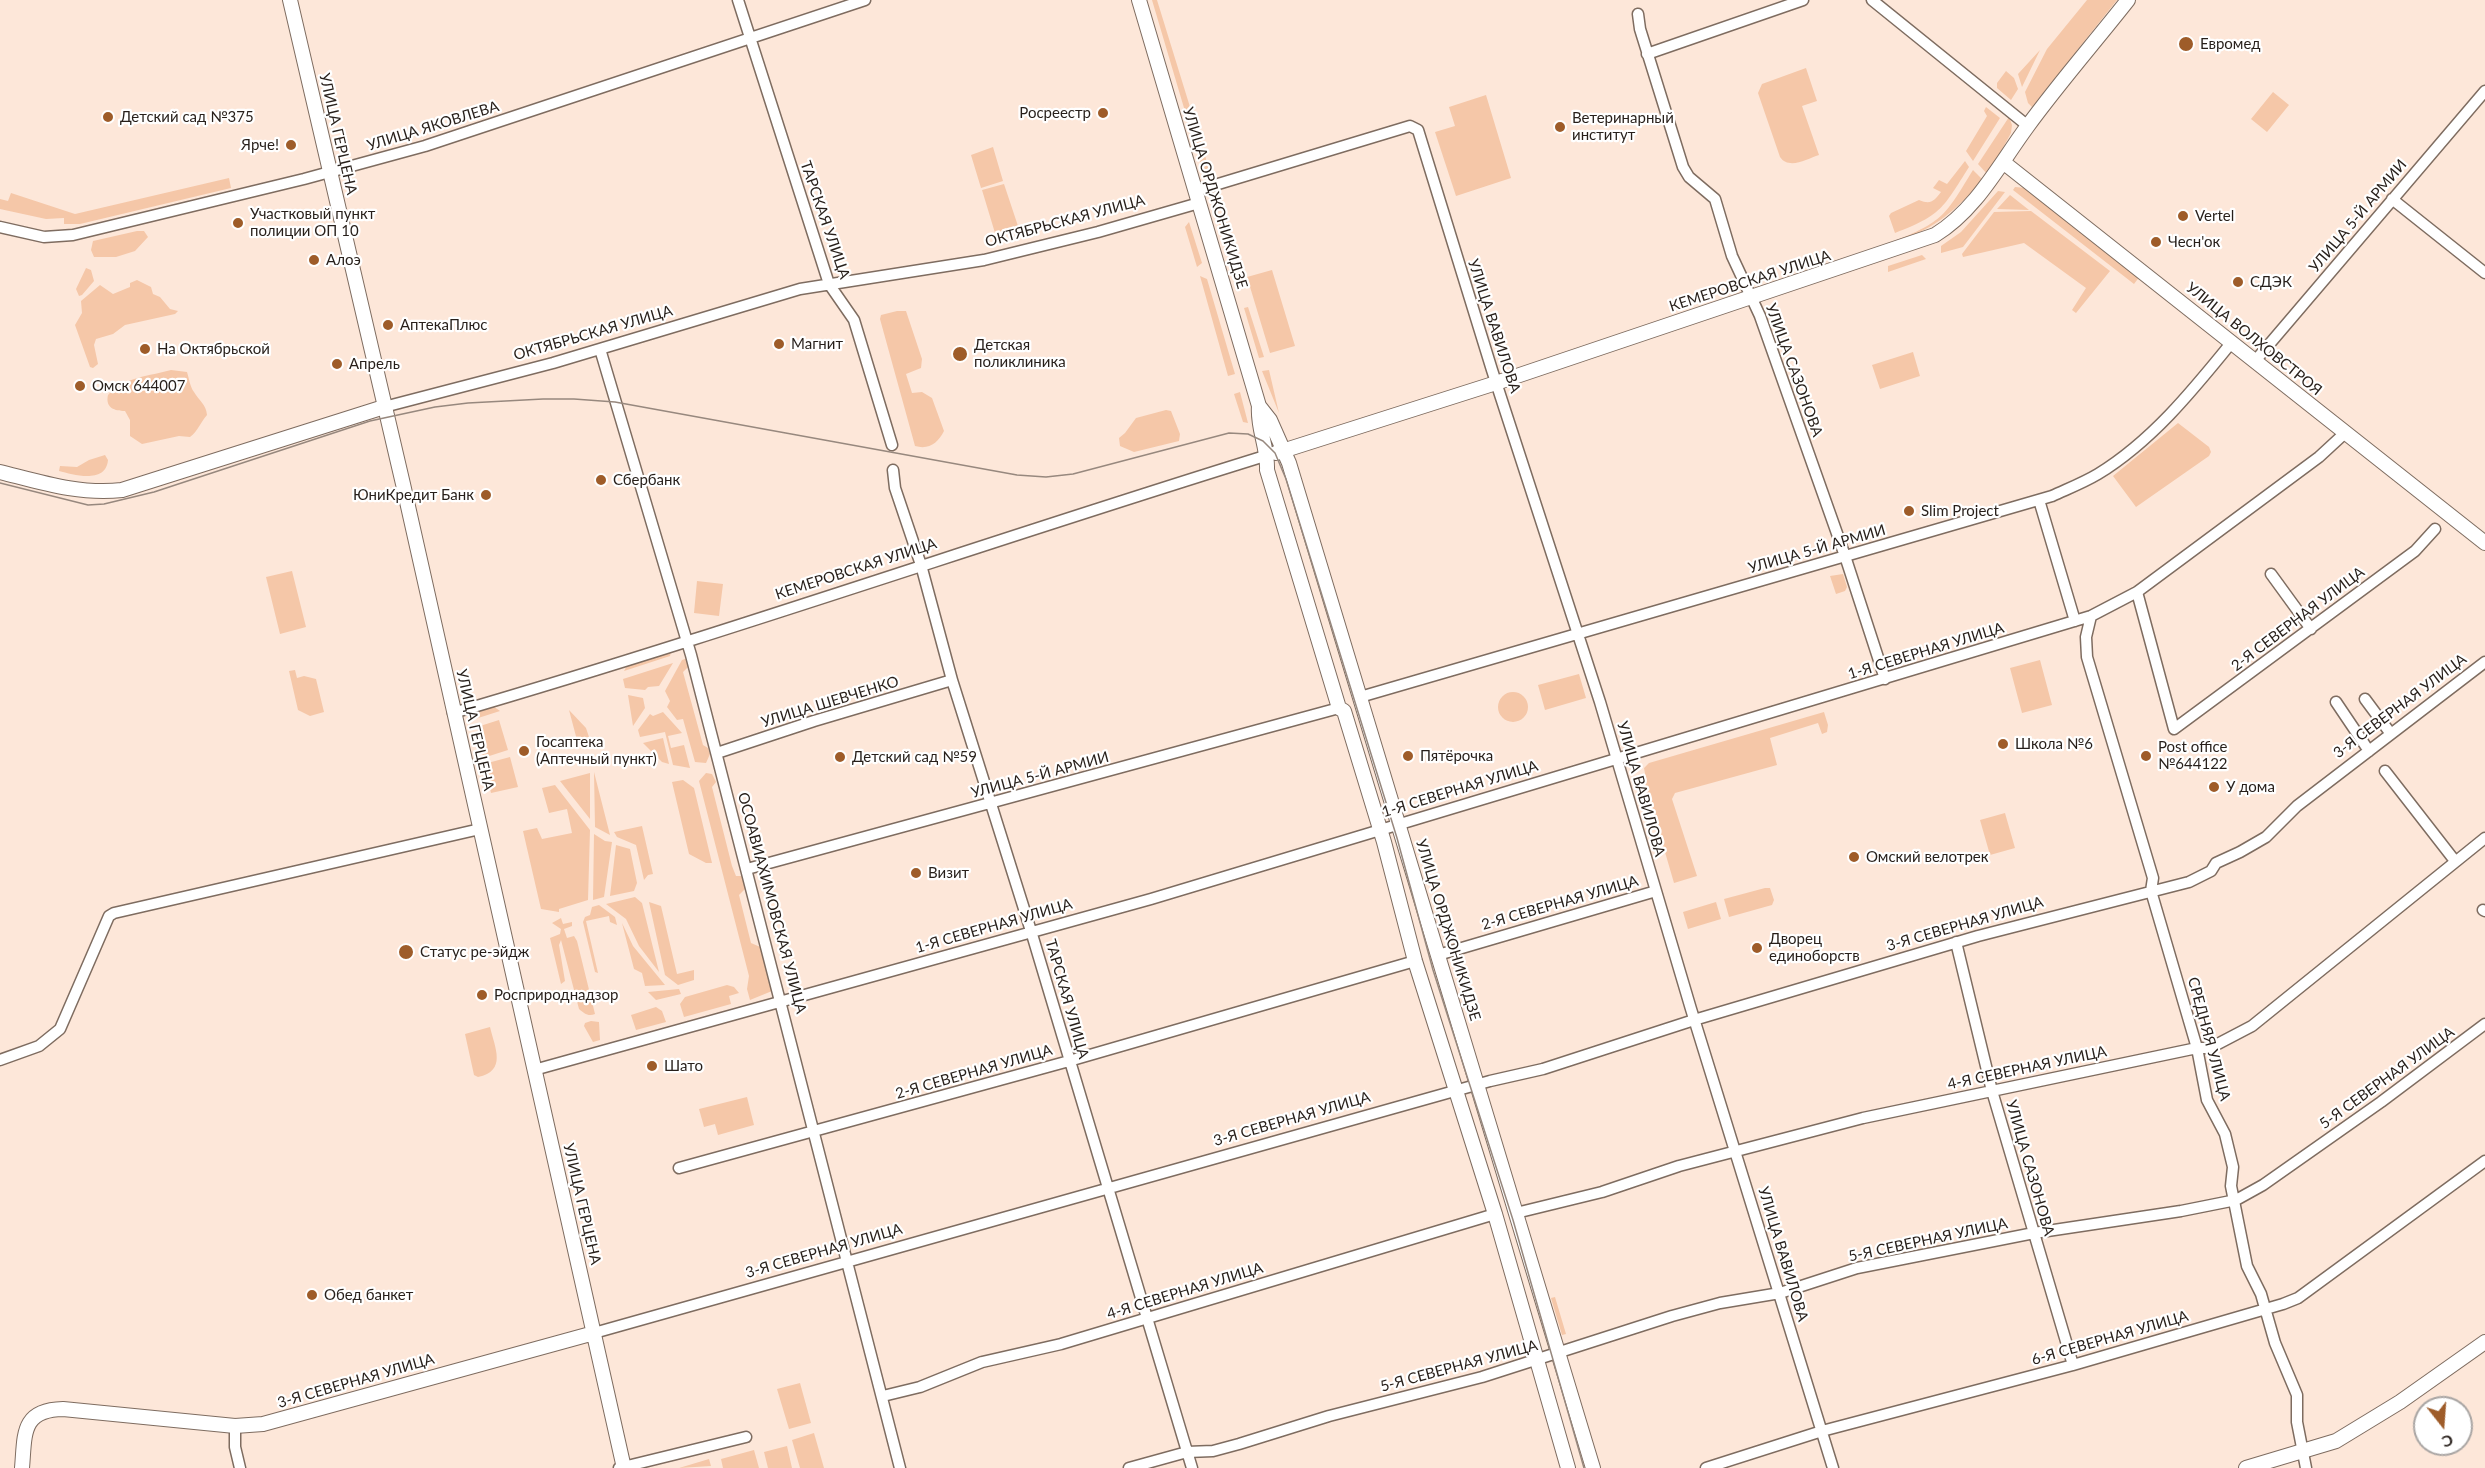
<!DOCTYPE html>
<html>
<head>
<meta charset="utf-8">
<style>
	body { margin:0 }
	#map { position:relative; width:2485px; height:1468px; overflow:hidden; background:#fde7d9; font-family:Lato,sans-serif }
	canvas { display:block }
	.north { position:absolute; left:2413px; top:1396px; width:60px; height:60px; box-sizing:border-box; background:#fff; border:2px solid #a9a5a3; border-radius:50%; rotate:163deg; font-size:16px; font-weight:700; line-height:24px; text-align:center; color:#271f1a }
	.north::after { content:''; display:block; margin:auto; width:21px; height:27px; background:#9e5c29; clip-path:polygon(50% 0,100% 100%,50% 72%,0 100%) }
</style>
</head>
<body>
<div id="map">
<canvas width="2485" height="1468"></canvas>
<div class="north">С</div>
</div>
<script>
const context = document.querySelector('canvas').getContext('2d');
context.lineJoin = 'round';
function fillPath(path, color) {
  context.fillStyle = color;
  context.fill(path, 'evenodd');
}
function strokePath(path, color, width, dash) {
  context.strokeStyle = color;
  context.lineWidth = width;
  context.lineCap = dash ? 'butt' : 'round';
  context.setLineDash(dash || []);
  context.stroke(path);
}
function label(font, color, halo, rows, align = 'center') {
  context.font = font + ' Lato,sans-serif';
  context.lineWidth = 4.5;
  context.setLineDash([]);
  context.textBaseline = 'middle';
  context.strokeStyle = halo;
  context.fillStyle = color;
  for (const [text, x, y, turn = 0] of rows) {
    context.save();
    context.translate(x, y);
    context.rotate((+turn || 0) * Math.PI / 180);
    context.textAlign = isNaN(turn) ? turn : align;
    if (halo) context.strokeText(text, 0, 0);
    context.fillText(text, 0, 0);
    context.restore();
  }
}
fillPath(new Path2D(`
	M1152 0H1157L1211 175 1203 172Z
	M2087 0H2117L2032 107 2028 103 2025 92 2047 49Z
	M2040 50 2022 87 2018 74Z
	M1806 68 1817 101 1802 106 1819 155C1807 159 1789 170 1780 157L1758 93 1762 84Z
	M2006 71 2014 78 2018 89 2011 100 1997 88V83Z
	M2273 92 2289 105 2267 132 2251 119Z
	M1486 95 1511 178 1456 196 1435 132 1455 126 1449 107Z
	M1986 107 2000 118 1973 161 1966 151 1987 116 1984 111Z
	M2009 117 2012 125 2011 133 1988 175 1978 164Z
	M993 147 1003 181 981 188 971 155Z
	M1965 161 1969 167C1943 208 1942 215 1895 233L1889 216 1891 213 1919 200C1931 205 1934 201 1941 192L1933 188 1939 180 1947 184Z
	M1973 170 1983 180C1953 212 1939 226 1897 242V240C1945 221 1947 212 1973 170Z
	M229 178 231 188 80 224H64V218L46 219 0 209V199L8 201 11 193 75 214Z
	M1004 184 1018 226 995 233 982 190Z
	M2015 187 2026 188 2140 276 2134 284 2013 190Z
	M1998 191 2005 192 1963 247 1941 253V246L1961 232Z
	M2010 195 2029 210 1997 209Z
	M2031 211 2110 271 2076 313 2072 310 2086 288 2024 243 1963 257 1962 254 1994 212Z
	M1221 216 1237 268 1233 269 1217 217Z
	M1189 222 1202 263 1197 267 1185 227Z
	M137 231H144L148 237 135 251 116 257H94L91 250 93 241Z
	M1922 255 1926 259 1888 272V266Z
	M86 268 91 270 94 281 82 295 79 296 76 289Z
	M1272 270 1295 346 1270 353 1247 277Z
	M1200 276 1207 279 1235 374 1228 376Z
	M137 280 151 287 153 294 160 297 170 309 178 311 175 314 125 325 113 334 96 339 94 345 98 364 93 368 90 367 75 325 82 313 81 301 100 285 113 294 130 287V283Z
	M1248 307 1264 357 1259 358 1244 308Z
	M897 311H906L922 359 921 368 906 374 912 393 922 392 932 398 944 431C938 443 929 450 915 446L880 319 881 315Z
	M1913 352 1920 376 1880 389 1872 365Z
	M171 370 187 372C189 378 190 387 194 392 199 401 206 404 207 415 200 423 198 431 190 437L179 436 142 444 130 436V420L125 411C115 411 105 408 108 395 124 377 150 376 171 370Z
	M1269 370 1279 413 1262 371Z
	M1240 392 1248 423 1243 422 1234 394Z
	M1166 410 1171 411 1180 434 1179 441 1134 452 1120 446 1119 438 1125 433 1136 418Z
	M2178 423 2209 447 2211 452 2209 456 2136 507 2113 476Z
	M105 455 108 460C106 484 74 475 59 471L60 466 77 467 89 460Z
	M292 571 306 627 280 634 266 577Z
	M1843 574 1847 587 1845 591 1836 594 1830 576Z
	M697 581 723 584 719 616 694 613Z
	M672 648 670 656 624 671 629 662Z
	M688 658 689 666 683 672 703 745 708 748 710 754 706 763 695 762 683 719 677 720 667 707 670 701 665 691 682 660Z
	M2040 660 2052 705 2022 713 2010 668Z
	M673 663 659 686 648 687 645 690 625 688 623 679Z
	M295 670 297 678 304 676 316 679 324 712 310 716 298 710 289 671Z
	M1579 674 1586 698 1545 710 1538 685Z
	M1498 707a15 15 0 1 1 30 0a15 15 0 1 1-30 0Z
	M628 695 643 698 645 708 633 726Z
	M493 706 500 711 475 719 473 716 474 712Z
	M569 710 586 728 589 737 577 740Z
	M663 712 682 733 668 736 671 748 684 745 690 768 673 765 665 732 640 737 638 730 650 714 653 716Z
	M1824 712 1828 725 1827 732 1822 734 1818 723 1770 738 1777 765 1675 793 1672 799 1697 876 1674 883 1644 780 1646 779 1644 768 1649 763Z
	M499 720 508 750 483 758 477 727Z
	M663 738 669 764 662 762 643 743Z
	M510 757 518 787 491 793 484 764Z
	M594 772 610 835 595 827Z
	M590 773V819L560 781Z
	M706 773 712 774 716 782 712 787 732 866 736 876H742L747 887 739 895 751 943 765 949 772 991 750 1000 747 989 749 976 699 781Z
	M683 780 694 788 712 863H706L689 854 672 782Z
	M555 785 590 830 588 900 559 909V912L541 909 523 831 537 828 542 839 572 833 567 809 549 813 542 788Z
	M2005 813 2015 848 1990 855 1980 820Z
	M642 826 653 874 648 875 644 880 636 845 617 837 614 832Z
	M594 834 605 841 612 842 604 897 593 900Z
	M616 845 630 849 637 883 634 891 610 896Z
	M1765 888H1770L1774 900 1772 905 1729 917 1724 899Z
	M635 897 642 903 659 972 639 946 626 919 606 904Z
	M649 902 661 906 677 974 694 970V980L678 985 665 975Z
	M1716 902 1721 919 1688 929 1683 912Z
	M599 905 615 917 617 925 610 922 609 916 586 921 598 973 595 972 583 922 585 917 590 915 592 907Z
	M561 918 563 924 572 922V926L564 929 567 938 574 936 577 941 595 1014C588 1017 584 1013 579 1009L561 940 559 945 565 981 561 984 550 938 560 934 561 929 552 923Z
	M622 923 633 946 665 985 645 986 642 973 634 969Z
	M727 985 734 987 739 993 729 996 731 1004 684 1017 680 1004 685 997Z
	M679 989 681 994 656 1000 648 992Z
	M656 1007 662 1011 666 1022 636 1030 631 1015Z
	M591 1021 599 1022 600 1040 593 1042 584 1026 585 1023Z
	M490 1027C495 1048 507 1071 478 1077L474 1075 465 1034Z
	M747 1097 754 1125 718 1135 715 1124 704 1127 699 1109Z
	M1555 1297 1566 1334 1562 1335 1551 1298Z
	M800 1383 811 1423 789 1429 777 1389Z
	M814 1433 824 1468H800L792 1440Z
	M787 1446 792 1468H768L764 1452Z
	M754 1450 759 1468H723L721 1459Z
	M709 1459 711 1466 679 1468Z`), '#f5c7a8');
const minor = new Path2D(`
	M738 0 829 284 854 320 892 445
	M1872 0 2028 126
	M1638 14 1640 29 1683 167 1689 177 1715 199 1732 256 1760 316 1845 556 1885 679
	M1647 54 1803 0
	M1195 191 1410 126 1418 130 1492 370 1600 702 1691 1009 1833 1468
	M2392 199 2485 273
	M0 227 44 237 73 235 304 179 425 146 865 0
	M600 349 691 655 900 1468
	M2255 361 2485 91
	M384 407 553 363 800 289 984 260 1098 232 1199 203
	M893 470 895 488 921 565 952 680 1031 931 1192 1468
	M2039 500 2075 621
	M2271 574 2311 629
	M2137 592 2174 729 2415 551 2435 529
	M2091 616 2086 637 2087 657 2153 878 2151 891 2197 1048 2207 1100 2225 1134 2233 1167 2231 1186 2247 1266 2261 1294 2275 1343 2297 1395V1422L2306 1468
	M1360 697 2052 496C2067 489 2083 483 2098 474 2152 441 2193 390 2232 342
	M2365 699 2391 734
	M2336 702 2369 751
	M453 713C727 633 996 539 1268 455
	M717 753 814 721 952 680
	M2385 771 2455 861
	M747 869 1339 708
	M2483 910 2485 911
	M1956 942 1992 1091 2073 1365
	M1438 955 1656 891
	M0 1060 39 1046 60 1029 109 916 114 913 480 829
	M534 1070 1151 899 2091 616 2137 592 2319 457 2345 433
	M679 1168 1069 1061 1415 961
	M1516 1213 1602 1192 1679 1166 1863 1118 2197 1048H2210L2252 1026 2485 838
	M594 1333 1490 1081 1543 1069 1694 1020 1978 936 2189 882 2211 871 2216 863 2240 852 2266 837 2297 806 2485 662
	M883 1396 920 1387 982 1362 1061 1344 1495 1214
	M235 1426V1447L240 1468
	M619 1468 746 1437
	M1129 1468 1187 1452 1213 1451 1239 1444 1329 1416 1482 1377 1672 1316 1720 1303 1780 1293 1857 1268 2034 1233 2181 1211 2236 1200 2263 1185 2381 1102 2485 1024
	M1706 1468 1822 1431 2073 1365 2283 1304 2298 1298 2485 1161`);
const major = new Path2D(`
	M290 0 403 484 624 1468
	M1139 0 1259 406C1257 428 1268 447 1267 470L1339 708 1344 711 1384 842 1415 961 1495 1214 1568 1468
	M2003 162 2485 543
	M1259 406 1270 420 1289 463 1593 1468
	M1276 453 1496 383 1935 235C1976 210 1999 165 2027 127 2059 83 2095 42 2128 0
	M0 472C40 482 80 495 122 490L384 407
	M22 1468C25 1434 21 1410 63 1409L235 1426 263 1424 594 1333
	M2246 1468 2336 1441 2400 1402 2485 1342`);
strokePath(minor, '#7e6c60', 13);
strokePath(major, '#7e6c60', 16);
strokePath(minor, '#fff', 10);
strokePath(major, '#fff', 14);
strokePath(new Path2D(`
	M0 483 88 505 104 504 154 492 370 421 435 407 468 403 543 399H574L615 402 1017 475 1046 477 1073 474 1229 433 1248 434 1263 441 1275 453 1286 479 1397 838 1433 970 1513 1220 1584 1468`), '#97887e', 1.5);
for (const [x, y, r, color] of [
	[2186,44,8,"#9e5c29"],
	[1103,113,6,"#9e5c29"],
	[108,117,6,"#9e5c29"],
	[1560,127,6,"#9e5c29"],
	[291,145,6,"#9e5c29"],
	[2183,216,6,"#9e5c29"],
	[238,223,6,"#9e5c29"],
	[2156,242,6,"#9e5c29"],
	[314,260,6,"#9e5c29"],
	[2238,282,6,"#9e5c29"],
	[388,325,6,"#9e5c29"],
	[779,344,6,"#9e5c29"],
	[145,349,6,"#9e5c29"],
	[960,354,8,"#9e5c29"],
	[337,364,6,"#9e5c29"],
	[80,386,6,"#9e5c29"],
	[601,480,6,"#9e5c29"],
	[486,495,6,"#9e5c29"],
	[1909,511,6,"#9e5c29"],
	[2003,744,6,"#9e5c29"],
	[524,751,6,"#9e5c29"],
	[1408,756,6,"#9e5c29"],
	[2146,756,6,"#9e5c29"],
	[840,757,6,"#9e5c29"],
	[2214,787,6,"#9e5c29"],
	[1854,857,6,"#9e5c29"],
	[916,873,6,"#9e5c29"],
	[1757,948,6,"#9e5c29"],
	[406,952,8,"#9e5c29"],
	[482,995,6,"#9e5c29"],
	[652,1066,6,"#9e5c29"],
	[312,1295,6,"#9e5c29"]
]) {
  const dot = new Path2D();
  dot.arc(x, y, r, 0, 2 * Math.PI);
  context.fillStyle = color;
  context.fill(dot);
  strokePath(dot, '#fff', 2);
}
label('15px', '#271f1a', '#fff', [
	["Евромед",2200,44],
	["Росреестр",1091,113,"right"],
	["Детский сад №375",120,117],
	["Ветеринарный",1572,118],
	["институт",1572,135],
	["Ярче!",279,145,"right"],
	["Участковый пункт",250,214],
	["полиции ОП 10",250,231],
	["Vertel",2195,216],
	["Чесн'ок",2168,242],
	["Алоэ",326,260],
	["СДЭК",2250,282],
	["АптекаПлюс",400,325],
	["Магнит",791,344],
	["Детская",974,345],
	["поликлиника",974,362],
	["На Октябрьской",157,349],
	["Апрель",349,364],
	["Омск 644007",92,386],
	["Сбербанк",613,480],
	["ЮниКредит Банк",474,495,"right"],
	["Slim Project",1921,511],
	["Госаптека",536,742],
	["(Аптечный пункт)",536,759],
	["Школа №6",2015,744],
	["Post office",2158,747],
	["№644122",2158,764],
	["Пятёрочка",1420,756],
	["Детский сад №59",852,757],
	["У дома",2226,787],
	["Омский велотрек",1866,857],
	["Визит",928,873],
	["Дворец",1769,939],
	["единоборств",1769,956],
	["Статус ре-эйдж",420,952],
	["Росприроднадзор",494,995],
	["Шато",664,1066],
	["Обед банкет",324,1295]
], 'left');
label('15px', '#271f1a', '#fff', [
	["УЛИЦА ЯКОВЛЕВА",433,126,-17],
	["УЛИЦА ГЕРЦЕНА",338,134,77],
	["УЛИЦА ОРДЖОНИКИДЗЕ",1215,198,73],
	["УЛИЦА 5-Й АРМИИ",2358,216,-50],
	["ТАРСКАЯ УЛИЦА",825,220,71],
	["ОКТЯБРЬСКАЯ УЛИЦА",1065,221,-15],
	["КЕМЕРОВСКАЯ УЛИЦА",1750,281,-18],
	["УЛИЦА ВАВИЛОВА",1494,326,72],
	["ОКТЯБРЬСКАЯ УЛИЦА",593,333,-16],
	["УЛИЦА ВОЛХОВСТРОЯ",2254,339,39],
	["УЛИЦА САЗОНОВА",1794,370,70],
	["УЛИЦА 5-Й АРМИИ",1817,549,-16],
	["КЕМЕРОВСКАЯ УЛИЦА",856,569,-18],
	["2-Я СЕВЕРНАЯ УЛИЦА",2298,619,-37],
	["1-Я СЕВЕРНАЯ УЛИЦА",1926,651,-17],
	["УЛИЦА ШЕВЧЕНКО",830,702,-17],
	["3-Я СЕВЕРНАЯ УЛИЦА",2400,706,-37],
	["УЛИЦА ГЕРЦЕНА",475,730,77],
	["УЛИЦА 5-Й АРМИИ",1040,775,-15],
	["1-Я СЕВЕРНАЯ УЛИЦА",1460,789,-17],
	["УЛИЦА ВАВИЛОВА",1641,789,74],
	["ОСОАВИАХИМОВСКАЯ УЛИЦА",772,903,75],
	["2-Я СЕВЕРНАЯ УЛИЦА",1560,903,-16],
	["3-Я СЕВЕРНАЯ УЛИЦА",1965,924,-16],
	["1-Я СЕВЕРНАЯ УЛИЦА",994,926,-16],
	["УЛИЦА ОРДЖОНИКИДЗЕ",1448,930,73],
	["ТАРСКАЯ УЛИЦА",1067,999,74],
	["СРЕДНЯЯ УЛИЦА",2209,1039,75],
	["4-Я СЕВЕРНАЯ УЛИЦА",2027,1068,-12],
	["2-Я СЕВЕРНАЯ УЛИЦА",974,1072,-16],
	["5-Я СЕВЕРНАЯ УЛИЦА",2387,1078,-36],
	["3-Я СЕВЕРНАЯ УЛИЦА",1292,1119,-16],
	["УЛИЦА САЗОНОВА",2030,1168,74],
	["УЛИЦА ГЕРЦЕНА",582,1204,77],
	["5-Я СЕВЕРНАЯ УЛИЦА",1928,1240,-12],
	["3-Я СЕВЕРНАЯ УЛИЦА",824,1251,-16],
	["УЛИЦА ВАВИЛОВА",1783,1254,73],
	["4-Я СЕВЕРНАЯ УЛИЦА",1185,1291,-17],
	["6-Я СЕВЕРНАЯ УЛИЦА",2110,1338,-16],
	["5-Я СЕВЕРНАЯ УЛИЦА",1459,1366,-15],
	["3-Я СЕВЕРНАЯ УЛИЦА",356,1381,-16]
]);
</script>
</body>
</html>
